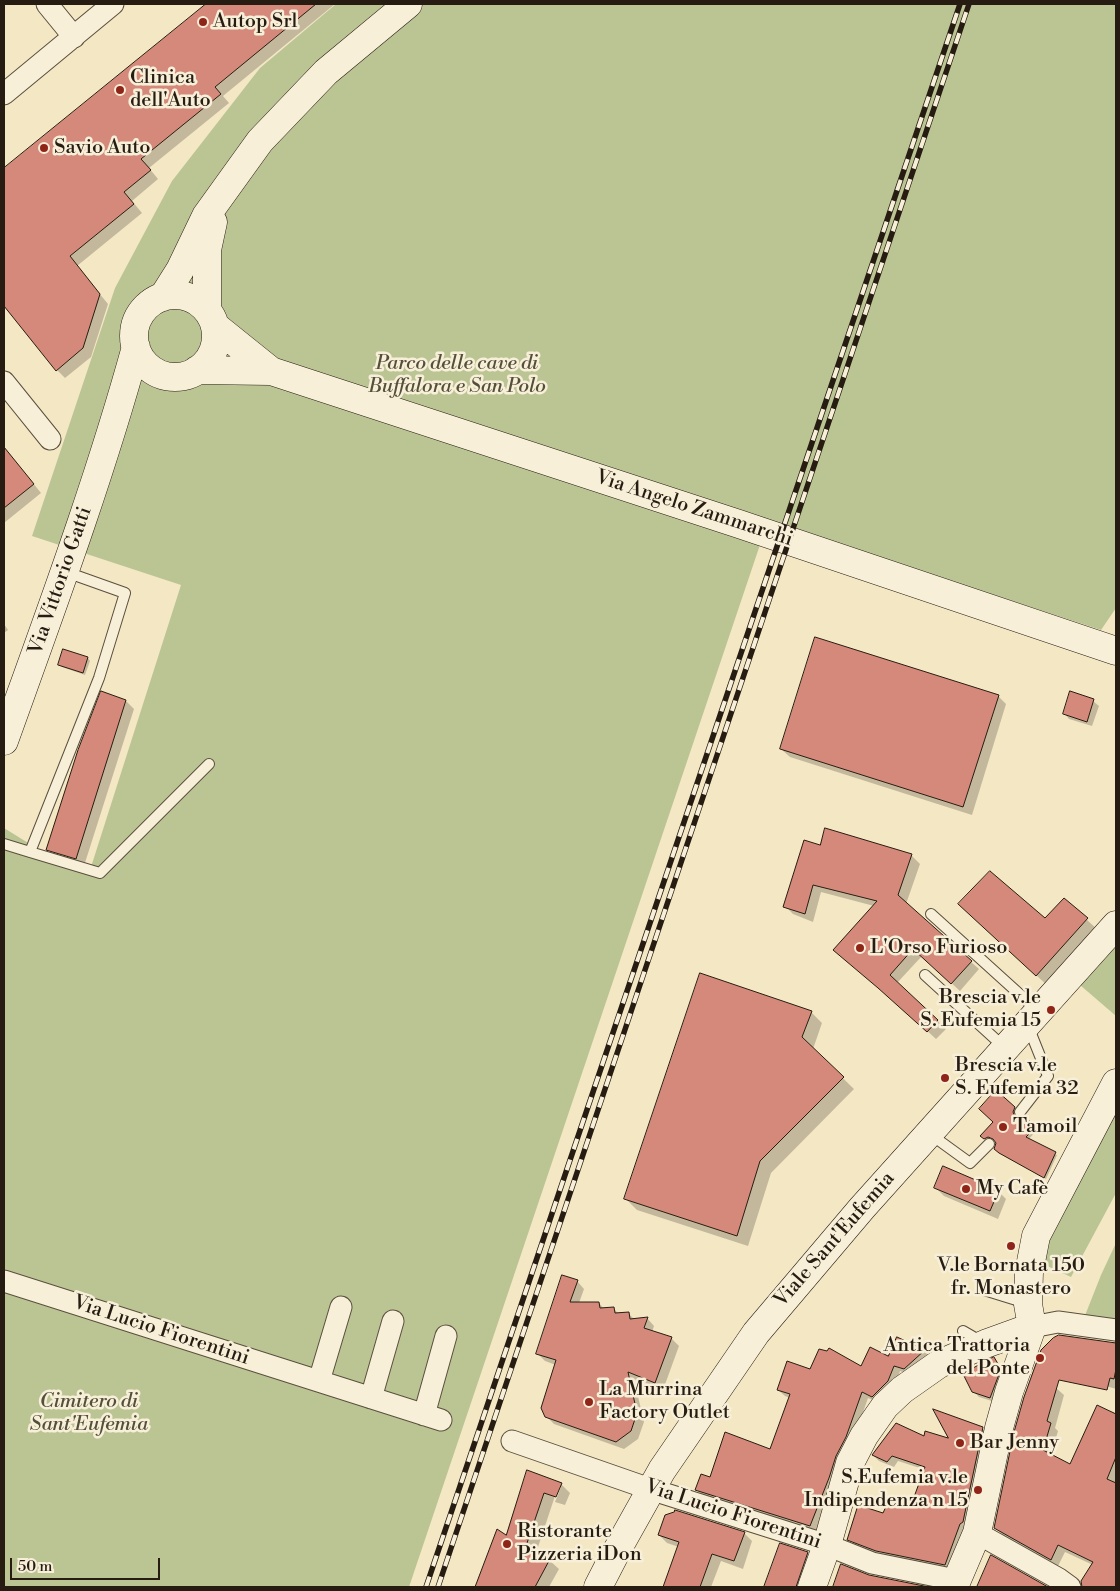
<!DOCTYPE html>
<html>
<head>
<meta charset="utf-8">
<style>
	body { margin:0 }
	#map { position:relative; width:1120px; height:1591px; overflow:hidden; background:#f4e7c4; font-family:"Libre Bodoni",serif }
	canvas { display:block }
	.frame { position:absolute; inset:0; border:5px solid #271c12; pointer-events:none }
	.scale { position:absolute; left:10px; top:1558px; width:150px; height:22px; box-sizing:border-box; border:2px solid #271c12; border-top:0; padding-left:6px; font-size:15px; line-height:18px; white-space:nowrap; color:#271c12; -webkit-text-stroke:4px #f8efd9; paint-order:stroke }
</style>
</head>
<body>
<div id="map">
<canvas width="1120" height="1591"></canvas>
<div class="frame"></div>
<div class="scale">50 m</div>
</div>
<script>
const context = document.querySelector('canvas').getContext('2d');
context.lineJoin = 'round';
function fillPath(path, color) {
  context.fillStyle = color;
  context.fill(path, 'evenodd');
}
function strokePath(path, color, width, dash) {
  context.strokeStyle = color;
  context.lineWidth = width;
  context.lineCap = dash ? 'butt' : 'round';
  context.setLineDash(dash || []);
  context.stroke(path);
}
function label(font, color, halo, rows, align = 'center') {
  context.font = font + ' "Libre Bodoni",serif';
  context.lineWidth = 5;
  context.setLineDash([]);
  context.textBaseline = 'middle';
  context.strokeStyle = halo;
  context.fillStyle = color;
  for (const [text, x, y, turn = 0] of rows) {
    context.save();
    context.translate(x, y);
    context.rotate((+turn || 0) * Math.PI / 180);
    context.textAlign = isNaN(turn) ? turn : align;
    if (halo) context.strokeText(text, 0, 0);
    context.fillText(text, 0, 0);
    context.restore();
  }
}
fillPath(new Path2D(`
	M336 4H1116V608L1101 630 768 521 409 1587H4V828L38 849 91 867 181 585 32 536 115 288 172 181 260 68Z
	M1116 946V1016L1080 985Z
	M1116 1109V1193L1071 1277 1043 1264 1050 1237Z
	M1116 1243V1321L1084 1318 1101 1275Z`), '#bbc594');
fillPath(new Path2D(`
	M208 4H335L223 96 229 103 149 168 158 179 132 201 142 213 77 266 108 304 91 357 65 378 57 370 4 304V169Z
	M4 447 41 493 4 523Z
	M4 624 8 630 4 633Z
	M64 651 88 658 90 661 85 675 62 667 60 665Z
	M998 696 1006 704 972 815 790 757 781 749Z
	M126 701 134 709 84 866 56 858 48 849Z
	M1093 701 1099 706 1092 726 1069 719 1064 713Z
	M825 830 912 856 920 864 906 904 979 969 960 991 922 956 897 983 946 1029 936 1039 888 995 874 906 821 892 813 922 793 914 785 906 820 846Z
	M1064 899 1098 930 1048 986 970 915 1045 920Z
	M811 1012 822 1023 813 1049 854 1089 771 1173 748 1246 637 1210 626 1199Z
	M996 1092 1017 1111 1015 1115 1017 1119 1020 1120 1025 1118 1037 1130 1028 1140 1057 1155 1046 1179 1003 1155 995 1148 997 1143 996 1140 991 1139 987 1141 982 1136 995 1122Z
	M935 1187 998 1191 1006 1199 998 1219 944 1196Z
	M577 1281 584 1289 579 1303H599L604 1309H614L619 1314 628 1313 635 1320 647 1318 654 1326 652 1332 671 1338 679 1346 663 1390 634 1379 644 1422 638 1439 624 1449 554 1424 546 1416 556 1365 545 1361 537 1353Z
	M1060 1336 1116 1344V1389L1045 1368Z
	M898 1339 924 1351 931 1357 911 1375 900 1371 895 1388 879 1403 868 1398 852 1444 816 1532 703 1496 697 1490 711 1479 771 1451 790 1398 785 1396 778 1390 811 1371 861 1367 888 1358Z
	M994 1359 999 1364 1005 1375 995 1402 979 1397 973 1391Z
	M1056 1388 1064 1395 1055 1428 1058 1431 1051 1455 1070 1466 1097 1406 1116 1415V1587H1084L1082 1582 1093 1565 1065 1552 1058 1566 1003 1535 995 1528Z
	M982 1428 988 1434 970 1524 951 1570 883 1556 855 1545 849 1539 884 1515 911 1509 926 1470 898 1461 894 1467 879 1461 873 1455 925 1437 951 1440Z
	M527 1472 561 1484 570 1493 565 1505 555 1502 561 1487H558L536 1553 549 1560 559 1569 549 1587H476L498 1531 507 1536Z
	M744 1533 752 1541 743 1569 721 1561 711 1587H664L679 1547 667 1543 659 1535Z
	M807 1553 813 1558 802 1587H768L766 1585Z
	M992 1557 1046 1587H979Z
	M842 1566 869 1576 923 1587H834Z`), '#0003');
const building = new Path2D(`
	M206 4H316L215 87 221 94 141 159 151 170 124 192 134 204 70 256 100 294 83 348 56 371 4 306V168Z
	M4 447 34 484 4 508Z
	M815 637 999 695 963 807 780 749Z
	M63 649 88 657 83 673 58 665Z
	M101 691 126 700 76 859 46 850 78 750Z
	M1070 691 1094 699 1087 722 1063 714Z
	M825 828 912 854 898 895 972 961 951 984 913 949 890 975 938 1020 927 1032 878 988 833 950 877 901 813 885 805 914 783 907 804 840 820 845Z
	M990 871 1045 918 1064 898 1088 918 1036 976 958 904Z
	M700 973 812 1011 802 1037 844 1077 760 1161 737 1236 624 1199Z
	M996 1090 1015 1107 1013 1112 1015 1117 1020 1119 1025 1117 1036 1127 1026 1137 1056 1152 1044 1178 999 1153 994 1149 996 1143 993 1139 988 1137 984 1139 980 1136 993 1122 979 1109Z
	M943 1166 999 1190 990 1211 934 1188Z
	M562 1275 578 1280 570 1302H599L600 1308 614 1307 615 1313 629 1312 630 1319 648 1317 644 1328 672 1337 655 1383 628 1372 637 1413 631 1431 616 1442 545 1417 541 1408 556 1360 536 1354Z
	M1059 1335 1116 1343V1369L1114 1379 1110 1378 1107 1390 1059 1380 1047 1421 1051 1423 1043 1450 1070 1464 1097 1405 1116 1414V1457L1107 1479 1116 1483V1587H1082L1081 1581 1093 1562 1058 1545 1051 1560 994 1528 1014 1432 1024 1397 1041 1350 1053 1338Z
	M897 1337 925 1350 904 1369 894 1366 888 1381 872 1397 862 1392 846 1437 836 1456 829 1478 810 1526 695 1490 701 1474 710 1477 725 1432 770 1449 790 1394 777 1390 787 1361 810 1369 819 1349 827 1351 829 1348 861 1366 870 1347 888 1356Z
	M994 1357 1001 1369 990 1398 972 1392 963 1374Z
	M933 1409 983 1427 964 1517 963 1522 960 1524 945 1565 876 1551 847 1540 858 1505 883 1513 889 1500 910 1508 925 1467 892 1456 887 1462 872 1455 896 1423 924 1436 925 1431 948 1438Z
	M527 1470 562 1483 556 1497 544 1493 526 1546 550 1559 535 1587H475L497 1529 506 1535Z
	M675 1510 745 1532 734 1561 712 1554 700 1587H663L679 1542 658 1535 665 1515 674 1512Z
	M780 1543 808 1552 796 1587H764Z
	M991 1555 1048 1587H977Z
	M841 1564 869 1575 929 1587H833Z`);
fillPath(building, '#d5897a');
strokePath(building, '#271c12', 1);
const lane = new Path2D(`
	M4 844 30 852 99 678 125 593 66 572
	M30 852 100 873 209 764
	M931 914 1037 1010
	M925 975 1004 1047
	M1020 1112 1048 1076 1028 1026
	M930 1134 970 1163 989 1144
	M984 1290 1026 1303
	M963 1331 982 1342`);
const street = new Path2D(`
	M47 4 74 37
	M4 94 113 4
	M4 382 50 439
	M4 1281 441 1420
	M1032 1327 1058 1322 1116 1330
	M319 1381 341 1307
	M371 1398 393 1321
	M424 1415 446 1336
	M512 1441 650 1489 827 1545 872 1563 956 1580
	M977 1533 1059 1579 1070 1587`);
const secondary = new Path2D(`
	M134 336a41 41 0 1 1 82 0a41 41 0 1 1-82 0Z
	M163 297 180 270 206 216 260 141 326 72 408 4
	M207 310V250L213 222
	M215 326 271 371
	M197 370 271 371 739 524 1116 651
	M4 741C51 610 99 481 136 347
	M598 1587 616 1552 662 1470 756 1333 862 1208 1116 925
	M812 1587 827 1545 850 1463 864 1436 885 1406 902 1390 939 1364 985 1344 1032 1327
	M954 1587 977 1533 999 1428 1009 1392 1032 1327 1028 1304 1029 1272 1036 1236 1116 1083`);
strokePath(lane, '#5a4f3e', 12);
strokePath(street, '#5a4f3e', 23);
strokePath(secondary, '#271c12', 29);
strokePath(lane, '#f8efd9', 10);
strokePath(street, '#f8efd9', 21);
strokePath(secondary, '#f8efd9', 28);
const rail = new Path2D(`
	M426 1587 960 4
	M438 1587 969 4`);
strokePath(rail, '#271c12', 5.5);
strokePath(rail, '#f8efd9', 4, [11]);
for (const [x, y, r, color] of [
	[203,22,5,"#8f2418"],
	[120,90,5,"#8f2418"],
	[44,148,5,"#8f2418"],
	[860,948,5,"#8f2418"],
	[1051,1010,5,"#8f2418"],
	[945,1078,5,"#8f2418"],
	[1003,1127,5,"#8f2418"],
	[966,1189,5,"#8f2418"],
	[1011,1246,5,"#8f2418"],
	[1040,1358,5,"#8f2418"],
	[589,1402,5,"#8f2418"],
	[960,1443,5,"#8f2418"],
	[978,1490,5,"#8f2418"],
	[507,1544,5,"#8f2418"]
]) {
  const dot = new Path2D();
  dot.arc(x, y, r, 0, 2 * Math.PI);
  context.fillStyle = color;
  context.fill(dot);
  strokePath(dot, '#f8efd9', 2);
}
label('20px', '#271c12', '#f8efd9', [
	["Autop Srl",213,22],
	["Clinica",130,78],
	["dell'Auto",130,101],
	["Savio Auto",54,148],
	["L'Orso Furioso",870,948],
	["Brescia v.le",1041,998,"right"],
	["S. Eufemia 15",1041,1021,"right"],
	["Brescia v.le",955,1066],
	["S. Eufemia 32",955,1089],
	["Tamoil",1013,1127],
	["My Cafè",976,1189],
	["V.le Bornata 150",1011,1266,"center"],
	["fr. Monastero",1011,1289,"center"],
	["Antica Trattoria",1030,1346,"right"],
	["del Ponte",1030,1369,"right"],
	["La Murrina",599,1390],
	["Factory Outlet",599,1413],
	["Bar Jenny",970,1443],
	["S.Eufemia v.le",968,1478,"right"],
	["Indipendenza n 15",968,1501,"right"],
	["Ristorante",517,1532],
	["Pizzeria iDon",517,1555]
], 'left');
label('italic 20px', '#534f39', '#f8efd9', [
	["Parco delle cave di",457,364],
	["Buffalora e San Polo",457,387],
	["Cimitero di",89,1402],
	["Sant'Eufemia",89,1425]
]);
label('20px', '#271c12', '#f8efd9', [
	["Via Angelo Zammarchi",694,509,18],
	["Via Vittorio Gatti",61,581,-71],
	["Viale Sant'Eufemia",835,1240,-49],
	["Via Lucio Fiorentini",161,1331,18],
	["Via Lucio Fiorentini",733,1515,18]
]);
</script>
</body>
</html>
